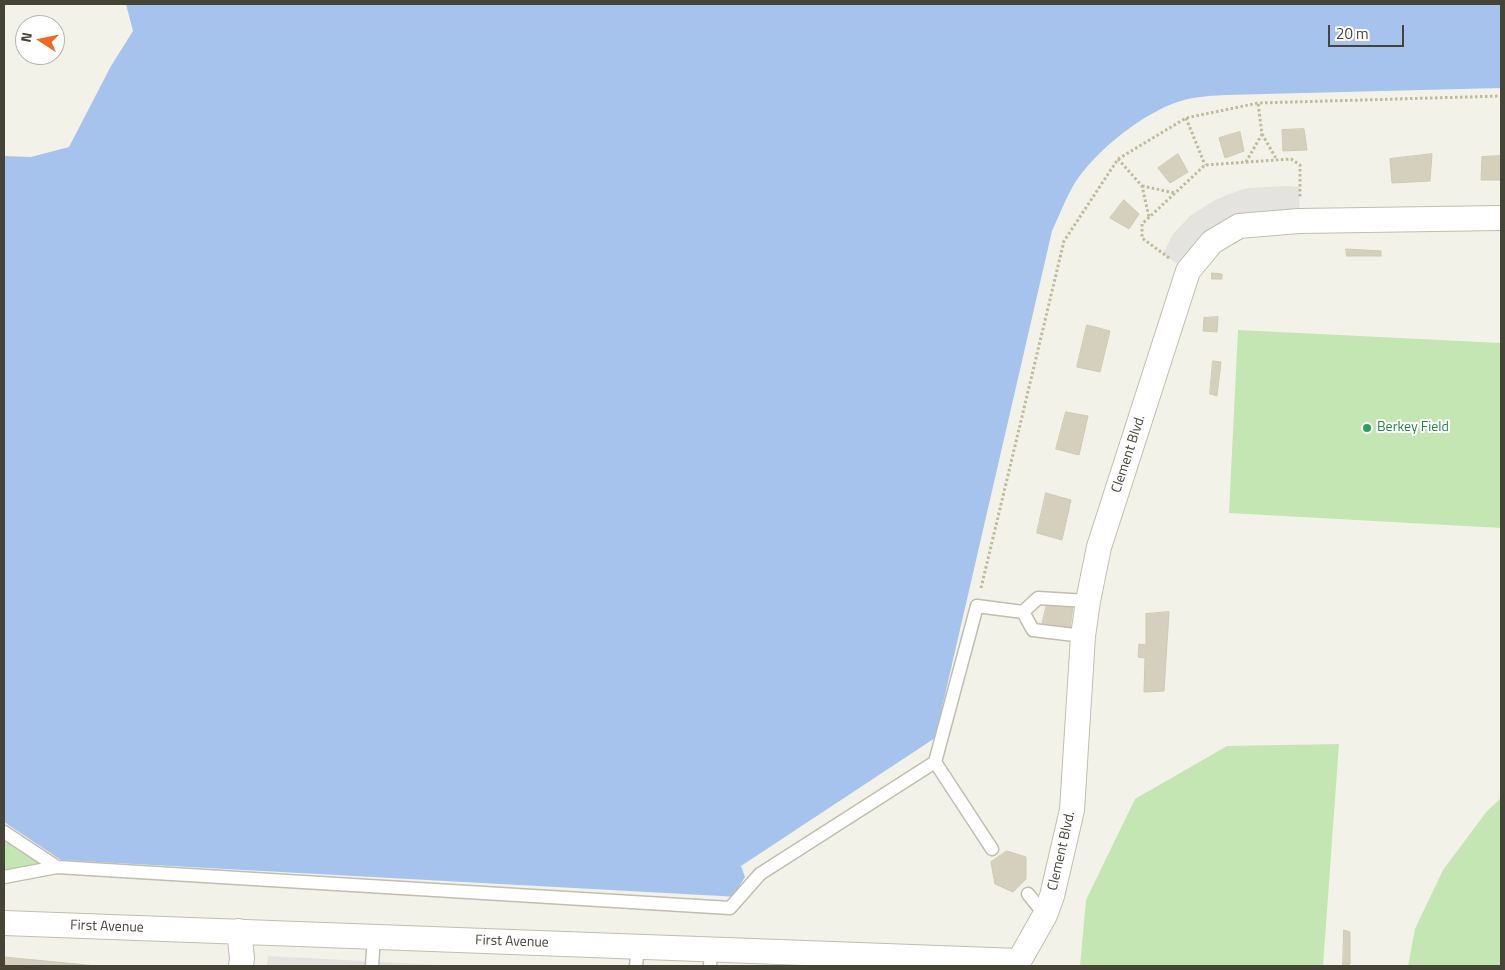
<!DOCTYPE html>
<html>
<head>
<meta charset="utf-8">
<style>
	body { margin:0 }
	#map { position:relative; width:1505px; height:970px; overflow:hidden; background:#f3f2e8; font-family:"Titillium Web",sans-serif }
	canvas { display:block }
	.frame { position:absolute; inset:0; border:5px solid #464337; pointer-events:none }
	.north { position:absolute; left:15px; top:15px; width:50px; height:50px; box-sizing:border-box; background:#fff; border:1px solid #b5b4af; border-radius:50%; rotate:281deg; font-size:14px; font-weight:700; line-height:20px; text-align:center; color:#464337 }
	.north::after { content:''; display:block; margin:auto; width:18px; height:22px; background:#f16820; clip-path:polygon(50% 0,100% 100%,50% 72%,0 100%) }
	.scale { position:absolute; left:1328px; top:25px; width:76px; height:22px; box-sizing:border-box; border:2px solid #464337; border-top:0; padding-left:6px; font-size:15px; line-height:18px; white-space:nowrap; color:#464337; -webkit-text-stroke:4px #fff; paint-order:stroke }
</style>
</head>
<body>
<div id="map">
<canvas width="1505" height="970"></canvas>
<div class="frame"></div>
<div class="north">N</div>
<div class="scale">20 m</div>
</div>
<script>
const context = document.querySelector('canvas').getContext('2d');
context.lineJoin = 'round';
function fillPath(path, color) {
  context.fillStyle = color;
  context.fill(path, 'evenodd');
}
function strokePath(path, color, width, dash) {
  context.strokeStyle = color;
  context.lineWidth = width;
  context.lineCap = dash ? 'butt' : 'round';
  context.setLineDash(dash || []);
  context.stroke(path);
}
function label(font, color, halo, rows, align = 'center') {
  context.font = font + ' "Titillium Web",sans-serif';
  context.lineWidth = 4;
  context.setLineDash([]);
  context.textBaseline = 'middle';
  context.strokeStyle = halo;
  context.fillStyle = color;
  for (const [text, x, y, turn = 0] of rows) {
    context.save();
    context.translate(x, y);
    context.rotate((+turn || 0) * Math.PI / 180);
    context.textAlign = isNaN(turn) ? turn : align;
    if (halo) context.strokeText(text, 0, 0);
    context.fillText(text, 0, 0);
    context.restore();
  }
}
fillPath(new Path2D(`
	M1238 330 1501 343V528L1229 513Z
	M1339 744 1323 966H1080L1086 900 1135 799 1227 746Z
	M1501 798V966H1408L1415 929 1443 870 1487 811Z
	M4 837 43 863 4 871Z`), '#c4e6b2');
fillPath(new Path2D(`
	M1288 186 1300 187 1299 213H1279L1185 269 1163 254 1173 234 1191 215 1212 202 1224 196 1247 188Z
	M268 956 458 966H267Z`), '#e4e3df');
fillPath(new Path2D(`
	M126 4H1501V88L1225 95C1207 96 1189 97 1172 104 1137 118 1093 153 1073 186 1065 200 1059 216 1052 231L935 738 741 866 745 877 740 885 739 897 61 860 4 822V156L31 157 69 147 111 66 133 31Z`), '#a6c3ed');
const building = new Path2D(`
	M1304 129 1307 150 1283 151 1282 130Z
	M1240 132 1244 151 1225 158 1219 138Z
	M1178 154 1188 172 1170 183 1158 168Z
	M1432 154 1430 181 1392 183 1390 159Z
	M1501 156V180H1481L1482 157Z
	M1124 200 1139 214 1129 229 1110 218Z
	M1346 249 1381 251V256H1347Z
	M1212 273 1222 274V279H1212Z
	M1218 317 1217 332 1203 331 1204 318Z
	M1087 325 1110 331 1100 372 1077 367Z
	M1213 361 1221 362 1217 396 1210 394Z
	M1066 412 1088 416 1079 455 1056 449Z
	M1046 493 1071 500 1062 540 1037 533Z
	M1047 604 1073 606 1070 629 1042 625Z
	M1169 612 1164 691 1144 692 1145 658 1138 657 1139 644 1146 645V614Z
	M1007 851 1026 857V879L1013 892 995 884 991 862Z
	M1344 930 1350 932V964L1343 966Z
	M4 957 97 966H4Z`);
fillPath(building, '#d4d0bd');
strokePath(building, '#cfc9b1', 1);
const lane = new Path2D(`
	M1023 612 1038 598 1088 601
	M935 762 992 849
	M4 832 57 867 730 908 760 874 935 762 977 606 1023 612 1033 630 1083 636
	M4 877 57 867
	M1028 894 1045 915
	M372 966 374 936
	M636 966 638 946
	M710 966 711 949`);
const street = new Path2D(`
	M4 923 1019 961
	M239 931 242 958 241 966
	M1019 961 1045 915 1052 896 1072 810 1083 636 1088 601 1099 547 1188 271 1212 242 1239 226 1299 221 1501 218`);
strokePath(lane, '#c1bead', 15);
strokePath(street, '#c1bead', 26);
strokePath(new Path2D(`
	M1186 118 1205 165
	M1262 134 1277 160
	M1118 159 1142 186 1149 217
	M1246 162 1262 134 1258 103
	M1142 186 1175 193
	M1169 258 1142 238V224L1205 165 1291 159 1300 165V198
	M981 588 1064 241 1118 159 1186 118 1258 103 1501 96`), '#bfba9c', 3, [2.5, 2.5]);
strokePath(lane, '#fff', 12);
strokePath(street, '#fff', 24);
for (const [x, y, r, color] of [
	[1367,428,5,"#2e9e5b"]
]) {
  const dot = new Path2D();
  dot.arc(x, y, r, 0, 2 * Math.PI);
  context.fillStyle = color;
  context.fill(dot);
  strokePath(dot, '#fff', 2);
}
label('14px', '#27864d', '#fff', [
	["Berkey Field",1377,428]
], 'left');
label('14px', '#464337', '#fff', [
	["Clement Blvd.",1129,454,-72],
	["Clement Blvd.",1062,851,-77],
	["First Avenue",107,927,2],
	["First Avenue",512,942,2]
]);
</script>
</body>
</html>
